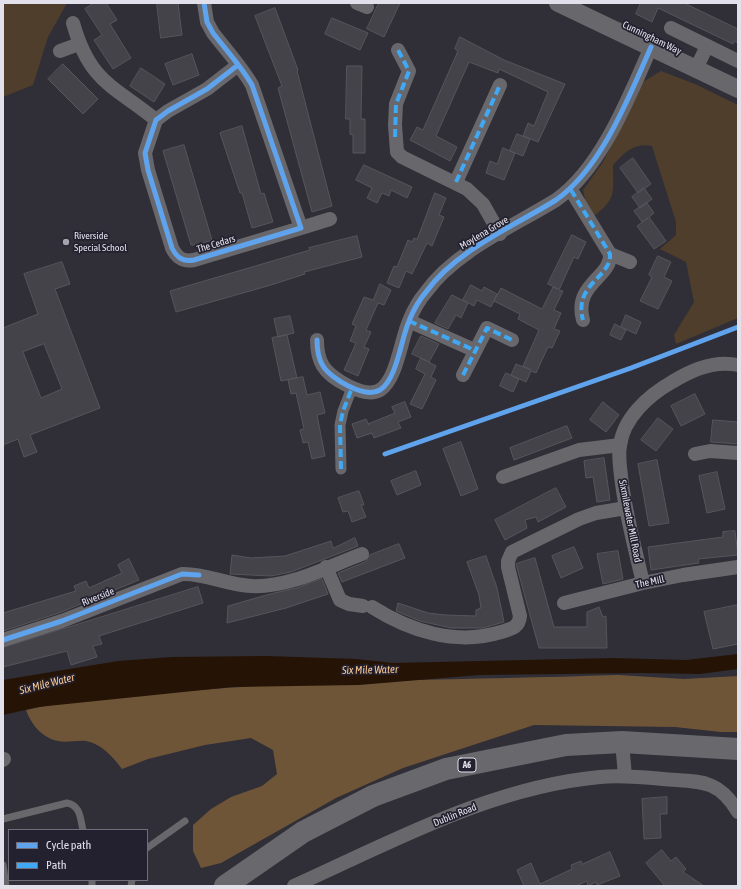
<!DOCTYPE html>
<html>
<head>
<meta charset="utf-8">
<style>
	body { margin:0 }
	#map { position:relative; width:741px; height:889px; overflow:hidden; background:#302e36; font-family:"Asap Condensed",sans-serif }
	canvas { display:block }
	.frame { position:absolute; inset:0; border:4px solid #e2e1eb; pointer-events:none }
	.legend { position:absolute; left:8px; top:829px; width:140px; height:52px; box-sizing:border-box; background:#232130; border:1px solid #6f6e7b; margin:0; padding:5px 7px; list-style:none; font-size:12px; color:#e2e1eb }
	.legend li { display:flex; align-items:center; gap:8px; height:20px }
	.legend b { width:20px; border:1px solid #6f6e7b }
</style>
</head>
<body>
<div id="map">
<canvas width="741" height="889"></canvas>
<div class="frame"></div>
<ul class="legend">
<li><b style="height:5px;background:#60a3ed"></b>Cycle path</li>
<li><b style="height:5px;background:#3fa9f5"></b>Path</li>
</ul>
</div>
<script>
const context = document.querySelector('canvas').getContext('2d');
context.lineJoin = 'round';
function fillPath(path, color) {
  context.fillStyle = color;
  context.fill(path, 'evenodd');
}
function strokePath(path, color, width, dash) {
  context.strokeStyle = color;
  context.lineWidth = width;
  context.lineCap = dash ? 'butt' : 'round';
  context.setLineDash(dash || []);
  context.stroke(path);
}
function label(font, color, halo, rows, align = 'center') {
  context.font = font + ' "Asap Condensed",sans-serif';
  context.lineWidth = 3.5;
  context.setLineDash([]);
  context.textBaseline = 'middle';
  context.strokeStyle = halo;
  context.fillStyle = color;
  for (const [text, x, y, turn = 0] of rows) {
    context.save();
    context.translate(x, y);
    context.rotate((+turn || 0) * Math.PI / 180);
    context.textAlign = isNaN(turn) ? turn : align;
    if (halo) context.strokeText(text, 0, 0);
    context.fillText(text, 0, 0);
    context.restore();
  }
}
fillPath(new Path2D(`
	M3 3H67L48 37 33 85 3 97Z
	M661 71 695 84 738 105V318L676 344 674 335 694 302 686 262 660 249 676 235V222L652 146C634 142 624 153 613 165 613 191 617 199 595 215L587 209 583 190 603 162 643 82Z`), '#503e2c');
fillPath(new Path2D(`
	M618 675 684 679 738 676V732H721L675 727 534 725 403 768 336 798 221 863 201 868 193 851V825L211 809 231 797 262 786 277 774 273 750 251 738 205 745 148 759 122 769C113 757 102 744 86 741 77 740 67 743 58 741 42 738 31 724 26 710 74 699 126 697 175 692 322 679 471 680 618 675Z`), '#6f5538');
fillPath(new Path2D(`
	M738 654V669L700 674 642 673 479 675 359 685 232 687 38 707 3 715V680L118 661 172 657 267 656 356 659 393 663 612 658 686 660Z`), '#251405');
const building = new Path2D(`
	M94 3H106L110 9 117 20 110 24 131 58 113 69 94 40 102 35 85 9Z
	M157 3H178L182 35 161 38Z
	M379 3H400L384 37 367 29Z
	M641 3H684L738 29V43L734 41 733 44 658 8 652 22 636 14Z
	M275 8 298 70 297 71 332 206 312 212 278 88 282 86 255 16Z
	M332 18 368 33 360 50 325 34Z
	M460 37 504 60 565 84 538 142 523 136 528 123 534 126 548 92 499 69 498 73 469 62 436 136 457 147 450 161 410 140 417 127 423 130 458 51 455 49Z
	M192 54 199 75 173 85 165 64Z
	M63 64 98 99 83 114 48 79Z
	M347 66H362L361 119H365V153H353V135L350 134V119H346Z
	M141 68 165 84 154 102 130 86Z
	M242 126 261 194 264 193 273 222 252 228 242 193H240L220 133Z
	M517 134 530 139 523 156 510 151Z
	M184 145 212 240 196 245H191L163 151Z
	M503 148 515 153 504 180 486 173 490 161 497 164Z
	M633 158 651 184 638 193 620 168Z
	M364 165 412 187 407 198 391 190 389 196 382 193 377 203 367 198 372 188 356 180Z
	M644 188 652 199 640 208 632 197Z
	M435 193 446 198 439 215 444 217 432 246 427 243 412 274 406 271 399 288 387 283 394 266 397 267 408 240 412 242 414 238 417 239Z
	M647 203 654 213 649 217 666 241 654 249 637 226 648 218 642 222 634 211Z
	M572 235 586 242 578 259 574 257 559 290 563 291 554 310 561 313 554 329 560 331 552 348 548 347 536 373 531 371 526 382 511 375 516 364 531 370 523 366 539 330 518 319 520 314 494 301 501 288 542 309 553 287 558 289 548 284Z
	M357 236 362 257 304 272 305 274 271 285 176 312 170 291 310 250 309 248Z
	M658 256 671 262 664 277 672 281 658 309 640 301 652 277 649 275Z
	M62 262 70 284 55 289 100 408 30 435 37 452 24 457 18 439 3 445V328L38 314 24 274ZM44 344 62 389 41 398 23 352Z
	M380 284 391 290 384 305 378 303 366 330 371 332 364 347 369 349 358 376 344 370 356 343 350 341 356 326 352 324 364 297 373 300Z
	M471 285 482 291 484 287 497 294 491 307 477 300 474 306 463 300Z
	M452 295 468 303 461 318 456 315 448 329 435 323Z
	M626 315 641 322 636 334 621 327Z
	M290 316 294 333 278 337 274 319Z
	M615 324 626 330 621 340 610 335Z
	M287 335 297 378 281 381 272 338Z
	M421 336 439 344 429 362 412 354Z
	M421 358 436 366 431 377 436 380 422 409 410 404 425 374 416 369Z
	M506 373 519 379 513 392 500 386Z
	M303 377 307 395 320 392 325 413 317 415 325 456 312 459 308 442 303 443 300 430 304 429 296 393 291 394 288 380Z
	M695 394 705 414 681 426 671 406Z
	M405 402 411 417 398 422 401 428 374 438 372 433 357 438 352 424 366 419 369 425 368 424 395 413 392 407Z
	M603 402 619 415 606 432 590 420Z
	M658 418 673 429 656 451 641 440Z
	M713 420 738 422V444L711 442Z
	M567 426 572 438 514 460 510 448Z
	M461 442 478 489 461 496 443 449Z
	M604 458 610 500 597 502 593 477 586 478 584 461Z
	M657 460 669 523 649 526 638 464Z
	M416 471 421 485 397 495 391 481Z
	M717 472 725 509 707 513 699 476Z
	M556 488 566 507 538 522 536 517 525 520 527 528 505 540 495 520Z
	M359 491 364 505H361L366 517 352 522 348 511 343 512 338 498Z
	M735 531 738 555 698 559 699 563 651 570 648 547 723 537V532Z
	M355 538 358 546 291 572 271 576 230 574 232 555 251 558 285 556 331 541 333 548Z
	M399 544 405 558 342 582 338 573 365 562 370 555Z
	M574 547 583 568 561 578 552 556Z
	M618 551 623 579 603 584 597 554Z
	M486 556 497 588 504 622 483 628H451L420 621 396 611 398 603 428 613 446 615 476 616V610L481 608 479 595 467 562Z
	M535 558 554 627H587V612L599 607 603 617 606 616 607 648H539L516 564Z
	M129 559 139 580 59 613 3 631V613L76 591 74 586 86 581 89 588 122 573 118 565Z
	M322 579 328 594 286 608 227 623 228 606 270 594 296 588Z
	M198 587 203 603 99 636 102 644 93 646 97 657 71 665 67 651 3 667V648Z
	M738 605V644L713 649 704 612Z
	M667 797V814H660L661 838 644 839 642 799Z
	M662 850 671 861 676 857 686 869 683 872 704 886H665L646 863Z
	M610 852 620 876 597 885 596 882 588 886 587 881 576 886H524L517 870 531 863 540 884 572 869 571 865 581 861 582 864Z`);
fillPath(building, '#45434a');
strokePath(building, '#56555c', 1);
strokePath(new Path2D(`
	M3 819 67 803C81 806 80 818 83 830
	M147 848 185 821
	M3 865 6 886
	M92 880V886
	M131 886 132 880`), '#68686c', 7);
strokePath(new Path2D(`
	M341 469 340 425 343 411 352 388`), '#68686c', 11);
strokePath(new Path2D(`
	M204 3 207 22 213 33C226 50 241 66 252 85L301 228 194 260C183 262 177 258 172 248L148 170 145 153 156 120 168 111 207 89 238 65
	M357 3 367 7
	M73 23C90 83 113 85 156 120
	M671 28 738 61
	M398 50 409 71 396 104 395 125 397 152 402 157 467 189 483 204 500 234
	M60 51 79 44
	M696 69 707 46
	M456 182 500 85
	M571 190 610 254C612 277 573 284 583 320
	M301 228 330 219
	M610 254 630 262
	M409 321 474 350
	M317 340C317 349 318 358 323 366 331 379 365 399 380 390 397 379 401 339 409 321 413 311 419 300 426 292 455 251 514 226 556 200 601 169 629 97 651 47
	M463 375 487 328 512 340
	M695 454 710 451 738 453
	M503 477 579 450 620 445
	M326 567 340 600 349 604 363 606
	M643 583C635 548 625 512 621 476 620 466 618 456 620 446 623 418 649 395 672 382 691 370 715 360 738 365
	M564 603 643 583 683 575 738 567
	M372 607C410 631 456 646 501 632 511 629 519 628 520 616L508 567V561L512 552 579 519 596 513 626 508
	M3 640 62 621 182 574C205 573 227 585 251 586 289 588 327 567 362 554
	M622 742 625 776
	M3 760 4 759
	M294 886C392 842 491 787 600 777 621 775 642 777 663 779 699 782 718 778 738 812`), '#68686c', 14);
strokePath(new Path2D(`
	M558 3 738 89`), '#68686c', 18);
strokePath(new Path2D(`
	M225 886 303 832 373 796 446 769 566 745 622 742 738 749`), '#68686d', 22);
strokePath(new Path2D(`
	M395 137 396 104 409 71 398 50
	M456 182 500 85
	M571 190 610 254C612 277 573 284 583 320
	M409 321 474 350
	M463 375 487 328 512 340
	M341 469 340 425 343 411 352 388 350 386`), '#3fa9f5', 4, [8, 4]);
strokePath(new Path2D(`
	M204 3 207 22 213 33C226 50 241 66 252 85L301 228 194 260C183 262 177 258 172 248L148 170 145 153 156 120 168 111 207 89 238 65
	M317 340C317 349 318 358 323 366 331 379 365 399 380 390 397 379 401 339 409 321 413 311 419 300 426 292 455 251 514 226 556 200 601 169 629 97 651 47
	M385 454 631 368 738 327
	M3 640 62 621 182 574 199 575`), '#60a3ed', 5);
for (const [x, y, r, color] of [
	[66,242,4,"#a4a2ac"]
]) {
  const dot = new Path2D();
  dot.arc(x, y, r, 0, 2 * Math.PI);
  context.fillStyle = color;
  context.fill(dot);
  strokePath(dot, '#232130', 1.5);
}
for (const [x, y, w] of [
	[467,765,18]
]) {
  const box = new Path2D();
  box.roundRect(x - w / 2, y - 7, w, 14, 3);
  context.fillStyle = '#232130';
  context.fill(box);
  strokePath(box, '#e2e1eb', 1);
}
label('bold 9px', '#e2e1eb', null, [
	["A6",467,765]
]);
label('10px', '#e2e1eb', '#232130', [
	["Cunningham Way",652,38,26],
	["Moylena Grove",484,233,-31],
	["The Cedars",216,244,-17],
	["Sixmilewater Mill Road",630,521,79],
	["The Mill",650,582,-12],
	["Riverside",98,597,-22],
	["Dublin Road",455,815,-22]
]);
label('10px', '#e2e1eb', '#232130', [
	["Riverside",74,236],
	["Special School",74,248]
], 'left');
label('italic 11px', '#fcc990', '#232130', [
	["Six Mile Water",370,670,-1],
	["Six Mile Water",47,684,-14]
]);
</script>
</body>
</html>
